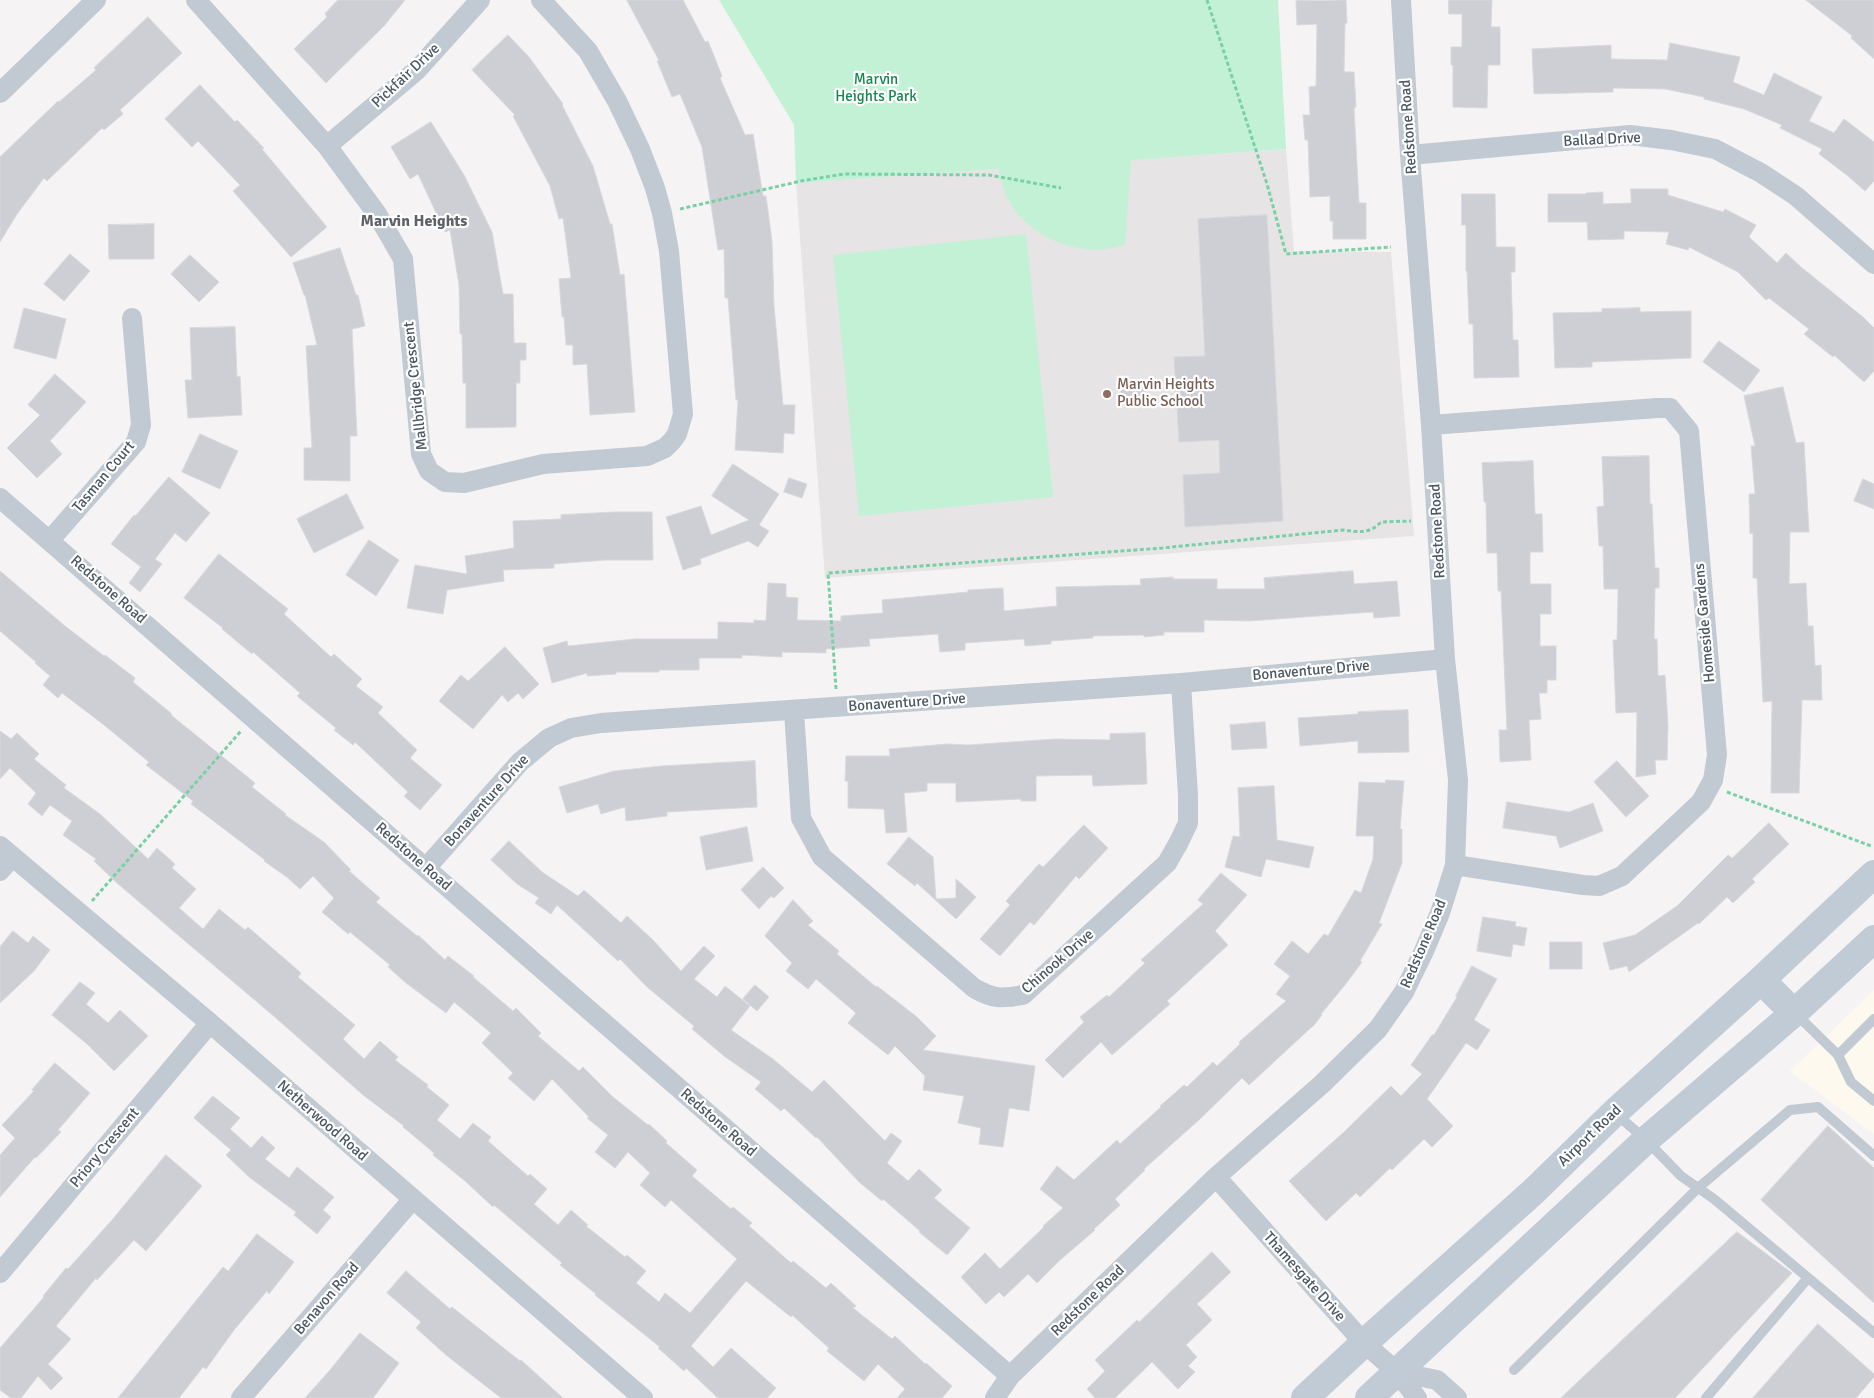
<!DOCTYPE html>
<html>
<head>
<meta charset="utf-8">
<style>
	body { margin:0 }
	canvas { display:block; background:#f5f3f3 }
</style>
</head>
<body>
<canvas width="1874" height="1398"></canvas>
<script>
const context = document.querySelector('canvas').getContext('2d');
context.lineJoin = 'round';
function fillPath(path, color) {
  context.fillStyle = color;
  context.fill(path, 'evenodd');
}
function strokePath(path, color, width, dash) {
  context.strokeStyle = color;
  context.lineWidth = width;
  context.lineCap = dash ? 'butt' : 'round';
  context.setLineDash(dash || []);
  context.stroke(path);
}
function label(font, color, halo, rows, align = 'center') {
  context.font = font + ' Signika,sans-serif';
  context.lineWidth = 4.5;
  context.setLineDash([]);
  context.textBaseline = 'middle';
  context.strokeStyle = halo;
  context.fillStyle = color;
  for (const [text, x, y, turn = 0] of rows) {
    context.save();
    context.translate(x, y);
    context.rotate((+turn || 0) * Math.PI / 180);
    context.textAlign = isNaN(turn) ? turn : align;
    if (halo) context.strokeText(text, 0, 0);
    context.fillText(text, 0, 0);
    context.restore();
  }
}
fillPath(new Path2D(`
	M1874 990V1134L1790 1071Z`), '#fdf9ef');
fillPath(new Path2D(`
	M1286 149 1294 251 1391 252 1414 536 825 578 796 183Z`), '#e6e4e5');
fillPath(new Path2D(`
	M719 0H1278L1286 149 1131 160 1125 245C1115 247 1104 250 1094 250 1055 248 1017 226 1003 188 1001 182 1000 175 999 169L796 183 794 125Z
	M1026 234 1053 497 859 516 833 255Z`), '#c3f1d5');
const building = new Path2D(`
	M338 0H405L384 26 326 83 294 49 327 17 325 14Z
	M627 0H683L705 42 708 41 722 76 720 78 745 135 753 134 763 196H766L772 241 774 306 783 405H795L794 434 784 433 783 453 735 450 738 400H736L728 298H725L724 249 718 250 702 147 680 94 672 97 657 61H659Z
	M1346 0 1347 23H1345L1344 72H1354L1356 107 1354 108 1359 203H1366V239H1333V221H1330V196L1310 197 1308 140H1305L1303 115H1310L1309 87 1316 86 1317 24 1297 25 1296 1Z
	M1449 0H1492L1491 27H1500V65H1488L1487 108 1453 107V65H1451V47H1462V14H1449Z
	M1806 0H1874V59L1851 38 1852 36Z
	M148 17 182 53 120 110 123 114 104 130 102 128 47 181 44 178 17 214 0 242V157L58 101 59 102 96 70 94 68Z
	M508 35 529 57 563 104 562 105 593 166 610 224H612L620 275 624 274 635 412 590 415 587 364 573 365V345H566L564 317H562L559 279 571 278 563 218 559 219 550 186 513 116 515 115 472 70Z
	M1670 43 1740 57 1733 82 1764 95 1774 73 1822 97 1809 121 1834 133 1844 119 1874 142V181L1865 191 1848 176 1819 154 1822 149 1780 128 1782 125 1744 109 1704 99V97L1665 89 1613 88V92L1534 94 1532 49 1611 45V59L1667 60Z
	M200 85 235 122 237 120 264 148 262 149 327 227 291 257 233 191 240 185 198 141 192 147 165 119Z
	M431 122 464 175 492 232 503 294H513L514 343H526V360H520V383H516V427L466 428V383H463L462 334H460L459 285 450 230 445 232 418 174 410 179 391 147Z
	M1631 189H1668V195L1723 212 1725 209 1756 225 1749 237 1777 263 1786 253 1801 267 1863 317 1874 328V371L1864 382 1834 355 1833 357 1804 334 1809 329 1769 298 1766 300 1738 272 1689 247 1688 250 1666 244 1669 232 1624 231V239L1588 240 1587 222H1548V194H1586V193L1603 192V204L1631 203Z
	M1462 194H1495L1496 247H1515V272H1511L1513 340H1518L1519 377 1474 378 1473 324H1469L1467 271H1466V225H1462Z
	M1267 215 1283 521 1185 527 1183 475 1220 473 1219 440 1179 442 1174 357 1205 356 1198 219Z
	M154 224V259H109L108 225Z
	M340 248 356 295H358L365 326 352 329 357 436H350V481L304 480V448H312L306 346 317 345 305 295H304L293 263Z
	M70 254 90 271 64 301 44 284Z
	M190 255 219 282 199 302 171 274Z
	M24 308 66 319 56 359 14 348Z
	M1640 308V312L1691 311V358L1592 362V367L1555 368 1553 313 1602 312V309Z
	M235 327 237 377 240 376 242 415 188 418 185 380H192L190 328Z
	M1719 341 1760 370 1744 392 1703 362Z
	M55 374 86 402 50 441 62 454 37 478 7 448 40 415 28 405Z
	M1145 384 1146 403 1121 404 1120 385Z
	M1783 387 1796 443 1804 442 1809 532H1790L1789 584 1806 583 1808 626H1813L1815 666 1821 665 1822 700H1802L1799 793H1771L1772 701 1763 702 1757 578H1753V533L1750 534 1749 494H1755L1751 446H1755L1744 396Z
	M200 434 238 451 220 489 182 472Z
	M1649 456 1650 504H1652L1655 568H1659V588H1655L1654 639H1657L1658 676 1665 675 1668 726 1667 760H1655L1656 774 1636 777 1637 712 1616 713 1613 640H1617L1618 589H1604L1603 546H1599L1597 507 1604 506 1602 457Z
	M1533 461 1535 514H1542L1543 552H1530V584H1551V614H1540V646H1556V680H1547V693H1539L1541 719 1529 720 1531 760 1500 762 1499 730H1507L1501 591H1498L1497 553H1487L1486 502H1484L1482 463Z
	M733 464 779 494 759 525 769 531 758 547 748 541 700 559 701 564 683 570 666 517 701 506 711 535 749 520 712 496Z
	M169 477 210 513 186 542 175 533 155 559 162 564 140 592 129 583 141 567 111 544 134 515 135 516Z
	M789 478 807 484 802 498 784 492Z
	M1863 479 1874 484V509L1854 501Z
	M347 494 364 528 314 553 297 519Z
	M614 512H652L653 560H606L554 564V568L503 570 504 581 447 590 443 614 407 608 415 565 467 574 465 556 514 548 513 521 561 519V515Z
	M369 540 399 560 376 596 346 575Z
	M219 554 288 609 284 614 331 657 334 654 362 679 356 686 383 707 378 713 417 750 410 758 442 785 420 810 404 796 408 792 355 742 353 745 334 730 336 728 297 696 300 693 253 652 252 654 222 629 223 628 184 598Z
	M0 571 65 626 104 656 105 655 135 678 133 682 172 714 171 715 255 783 252 787 286 814 285 815 324 842 351 870 349 871 380 898 376 902 417 936 418 935 445 960 448 956 474 976 473 977 513 1011 516 1008 541 1033 538 1036 579 1071 583 1067 613 1097 648 1125 649 1124 667 1141 666 1143 697 1170 692 1176 731 1209 733 1207 752 1223 749 1226 791 1263 793 1261 826 1288 831 1283 856 1306 853 1308 892 1339 895 1336 925 1364 926 1363 952 1386 942 1398H897L905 1389 878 1364 864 1381 827 1351 829 1348 792 1315 791 1317 746 1281 691 1346 713 1367 731 1348 776 1388 767 1398H718L686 1368 684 1371 658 1348 660 1347 595 1295 596 1294 560 1265 562 1263 494 1205 493 1207 465 1181 433 1155 434 1153 403 1127 404 1126 363 1095 276 1018 172 930 117 883 94 861 96 859 63 835 72 821 50 805 42 816 28 804 36 793 10 768 0 779V731L11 739 17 733 39 754 34 759 66 785 64 788 100 814 148 859 157 848 175 864 172 868 196 889 179 908 203 929 219 909 245 930 248 927 301 973 298 977 355 1025 343 1039 364 1059 380 1041 398 1057 395 1060 428 1085 427 1087 449 1105 437 1120 460 1139 473 1123 491 1137 488 1141 528 1176 530 1174 547 1189 534 1204 558 1225 571 1210 588 1225 586 1226 625 1257 627 1255 646 1271 636 1283 659 1302 665 1293 690 1313 737 1259 671 1200 665 1207 640 1185 650 1173 628 1152 615 1168 595 1152 608 1135 587 1118 589 1117 552 1079 534 1101 508 1078 513 1073 482 1043 491 1033 454 1002 446 1013 406 983 388 967 390 965 350 932 348 934 322 912 334 898 313 876 300 889 288 878 264 861 265 860 191 804 193 801 146 765 149 762 104 725 62 693 58 698 43 685 50 676 35 663 36 662 0 631Z
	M1353 571 1354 584 1397 581 1400 616 1374 618 1373 612 1249 621 1204 620V632H1164V635L1144 637V635L1093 636V638L1051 641V644L1025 646 1024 639 965 643V650L940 652 938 634 869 639 870 646 826 649V653L782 652V657L742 655V658H699V670H659V672H616V674L587 676V673L552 683 543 648 567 641 568 646 635 639H718V622L754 623V620L766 621 768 583 786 584V597L798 598 797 620 841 621V616L883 613 882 600 968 592V590L1003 588 1004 611 1057 606 1056 587 1141 585 1140 579 1173 577V579H1217V589H1265L1264 578Z
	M505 647 539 684 523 699 518 693 508 702 502 695 473 729 439 701 461 675 468 681Z
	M1408 710 1409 752 1358 753V741L1300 746 1298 718 1358 714V712Z
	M1265 722 1267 748 1232 750 1230 725Z
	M1145 733 1147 784 1093 786 1092 775 1036 776V801H1021V799L956 802V783H927V791L904 793 907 832 886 833 884 809 848 808V781H845L846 756H890L889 749 947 744 968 745 1055 739 1110 740V734Z
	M755 761 757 807 667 812V816L626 821 625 807 601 814 598 804 567 813 559 787 614 771 662 766Z
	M1617 761 1649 796 1626 817 1594 782Z
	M1386 780 1404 781 1400 829H1402V863L1379 923 1382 924 1360 961 1362 962 1345 985 1321 1014 1322 1015 1315 1024 1249 1085 1242 1078 1200 1119 1144 1169 1145 1170 1115 1199 1120 1205 1094 1229 1095 1230 1059 1261 1037 1283 1028 1274 1004 1297 999 1292 986 1304 961 1277 985 1253 1000 1269 1044 1227 1043 1226 1063 1208 1040 1189 1057 1166 1074 1180 1117 1140 1120 1144 1161 1107 1160 1106 1184 1085 1187 1087 1213 1062 1217 1066 1240 1044 1239 1042 1286 1001 1276 994 1290 976 1274 964 1292 941 1308 954 1324 934 1328 936 1355 890 1361 893 1373 859 1374 836H1356L1359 782 1385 783Z
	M1274 786 1277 840 1314 847 1309 868 1266 859 1261 877 1225 867 1233 836 1240 837 1238 788Z
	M1507 802 1569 812 1593 803 1603 831 1560 848 1556 836 1503 828Z
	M1769 823 1789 844 1752 879 1755 882 1733 903 1727 897 1699 924 1698 923 1629 972 1627 966 1610 970 1603 943 1635 935 1677 906 1728 855 1732 858Z
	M1084 825 1108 848 1079 879 1076 876 1034 925 1030 922 1000 956 980 939 1010 905 1006 901 1039 864 1043 867Z
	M747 827 753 861 706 870 700 837Z
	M909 837 933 857 936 899 956 898V879L976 897 956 919 917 883 915 886 887 864Z
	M509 841 542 872 578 896 584 890 621 923 627 916 653 940 681 971 704 946 715 956 694 979 717 997 725 986 750 1006 731 1030 773 1059 812 1092 824 1080 885 1141 891 1133 902 1141 887 1163 908 1181 919 1169 942 1190 934 1198 970 1228 947 1255 919 1232 920 1231 883 1199 882 1201 859 1182 817 1137 816 1138 784 1108 781 1111 755 1089 761 1082 724 1056 692 1029 694 1026 647 987 620 959 618 961 557 905 551 914 535 903 539 898 517 884 491 860Z
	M763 867 784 888 774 898 771 896 759 909 741 890Z
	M1221 873 1247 895 1215 931 1228 945 1167 1001 1170 1004 1112 1055 1101 1042 1063 1078 1045 1060 1084 1022 1080 1017 1107 995 1109 997 1145 963 1141 960 1203 904 1198 900Z
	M793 900 813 921 808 925 839 951 837 954 876 987 877 986 917 1017 936 1036 923 1050 1035 1066 1029 1111 1009 1108 1003 1147 979 1144 981 1128 958 1123 964 1096 923 1090 925 1076 895 1046 888 1055 848 1023 856 1013 816 979 808 989 786 971 792 963 765 936Z
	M1483 917 1516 922 1515 926 1527 928 1524 946 1513 944 1511 957 1477 951Z
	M13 931 28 943 33 936 50 950 34 971 0 1003V947Z
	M1550 942H1582V969H1550Z
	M1472 966 1497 979 1474 1020 1490 1030 1477 1050 1466 1043 1427 1099 1453 1126 1432 1147 1424 1139 1392 1170 1390 1168 1360 1197 1356 1193 1326 1221 1289 1181 1344 1132 1391 1086 1401 1096 1422 1074 1411 1065 1432 1035H1434L1457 997 1456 996Z
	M80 982 95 993 86 1004 108 1023 120 1010 148 1036 114 1071 87 1044 52 1015Z
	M755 985 769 997 757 1011 743 999Z
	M55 1063 90 1093 58 1130 61 1132 36 1158 35 1157 0 1197V1155L15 1138 2 1125 34 1091 32 1090Z
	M213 1096 240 1118 230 1129 251 1148 262 1136 275 1148 265 1159 289 1178 297 1167 334 1197 323 1210 331 1217 317 1234 294 1215 296 1212 249 1177 226 1155 231 1150 194 1118Z
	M1828 1126 1874 1168V1303L1761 1200Z
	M166 1155 202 1186 146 1251 134 1240 97 1280 96 1278 56 1326 71 1339 48 1364 63 1378 51 1390 38 1376 21 1398H11L0 1390V1348L44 1297 43 1296 66 1268 68 1269 112 1220Z
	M1737 1232 1792 1273 1675 1398H1561Z
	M257 1234 294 1262 269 1294 267 1291 234 1330 206 1369 203 1367 179 1398H118L223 1267 228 1271Z
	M1212 1252 1231 1272 1197 1304 1212 1320 1186 1345 1197 1357 1188 1366 1195 1372 1178 1389 1152 1362 1115 1398H1095L1087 1389 1105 1371 1095 1360 1137 1320 1139 1322Z
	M406 1271 450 1309 452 1307 520 1361 521 1360 563 1398H501L446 1355 416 1328 421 1322 387 1293Z
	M1818 1324 1874 1374V1377L1856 1398H1753Z
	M360 1333 399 1363 373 1398H305L330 1370Z`);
fillPath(building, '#cdcfd5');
strokePath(building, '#d7d9de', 1);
strokePath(new Path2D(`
	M1207 0 1267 184 1286 254 1391 247
	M680 209 801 181 844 174 989 175 1061 188
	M836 689 828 573 1162 548 1343 530C1359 532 1370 534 1381 522L1411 521
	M1727 792 1871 846
	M92 901 241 731`), '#7ad0a6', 3, [4, 2.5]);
strokePath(new Path2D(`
	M1795 1013 1838 1055 1874 1019
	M1838 1055 1851 1082 1874 1101
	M1615 1113 1646 1140 1681 1176 1714 1199 1874 1333
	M1514 1370 1698 1188 1790 1110 1818 1107 1874 1156
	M1706 1398 1808 1278`), '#c1cad2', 10);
strokePath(new Path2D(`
	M196 0 327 146 377 214 403 259 421 454 429 471 445 482 464 483 543 464 647 456 665 448 672 441 677 434 683 414 669 251 662 213 655 188 640 149 617 101 588 51 541 0
	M0 93 96 0
	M327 146 417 70 480 0
	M1410 155 1630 135 1671 140 1715 149 1761 173 1796 196 1874 264
	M1431 425 1657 408H1670L1689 431 1717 755 1713 780 1701 802 1622 876 1599 886 1583 885 1455 865
	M0 498 1010 1376
	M50 540 136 442 141 425 132 318
	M794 711 801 818 822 857 974 988C993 999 1001 999 1023 995L1167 863 1179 842 1188 823V795L1181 683
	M0 846 210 1023 643 1398
	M426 868 520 762 549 738 571 728 601 723 1181 683 1445 659
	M0 871 12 857
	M1216 1177 1364 1343 1397 1372 1417 1398
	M0 1273 210 1023
	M1397 1372 1437 1380 1457 1398
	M241 1398 412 1200
	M995 1398 1010 1376 1216 1177 1322 1084 1378 1029 1404 992 1424 951 1440 913 1455 865 1458 780 1445 659 1431 425 1410 155 1401 0`), '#c1cad2', 20);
strokePath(new Path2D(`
	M1761 980 1794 1013
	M1305 1398 1364 1343 1533 1192 1614 1113 1761 980 1874 874
	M1369 1398 1646 1140 1794 1013 1874 939`), '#c1cbd6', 28);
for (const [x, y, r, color] of [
	[1107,394,5,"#8d6e63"]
]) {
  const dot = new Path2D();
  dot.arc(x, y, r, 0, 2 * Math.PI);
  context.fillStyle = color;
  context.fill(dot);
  strokePath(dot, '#fff', 2);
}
label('15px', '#4a5661', '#fff', [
	["Pickfair Drive",406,76,-43],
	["Redstone Road",1409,127,-94],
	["Ballad Drive",1602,140,-3],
	["Mallbridge Crescent",416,386,-96],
	["Tasman Court",104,477,-50],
	["Redstone Road",1438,531,-93],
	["Redstone Road",108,590,41],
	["Homeside Gardens",1705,623,-95],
	["Bonaventure Drive",1311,671,-5],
	["Bonaventure Drive",907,703,-4],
	["Bonaventure Drive",487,801,-48],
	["Redstone Road",413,857,41],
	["Redstone Road",1424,944,-67],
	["Chinook Drive",1058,962,-41],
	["Netherwood Road",322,1121,41],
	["Redstone Road",718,1123,41],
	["Airport Road",1590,1136,-44],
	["Priory Crescent",105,1148,-50],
	["Thamesgate Drive",1304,1277,48],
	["Benavon Road",327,1299,-49],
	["Redstone Road",1088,1301,-44]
]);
label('15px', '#17864f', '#fff', [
	["Marvin",876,80],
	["Heights Park",876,97]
]);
label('15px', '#785e54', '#fff', [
	["Marvin Heights",1117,385],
	["Public School",1117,402]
], 'left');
label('bold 16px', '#5f6368', '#fff', [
	["Marvin Heights",414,222]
]);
</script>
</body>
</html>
